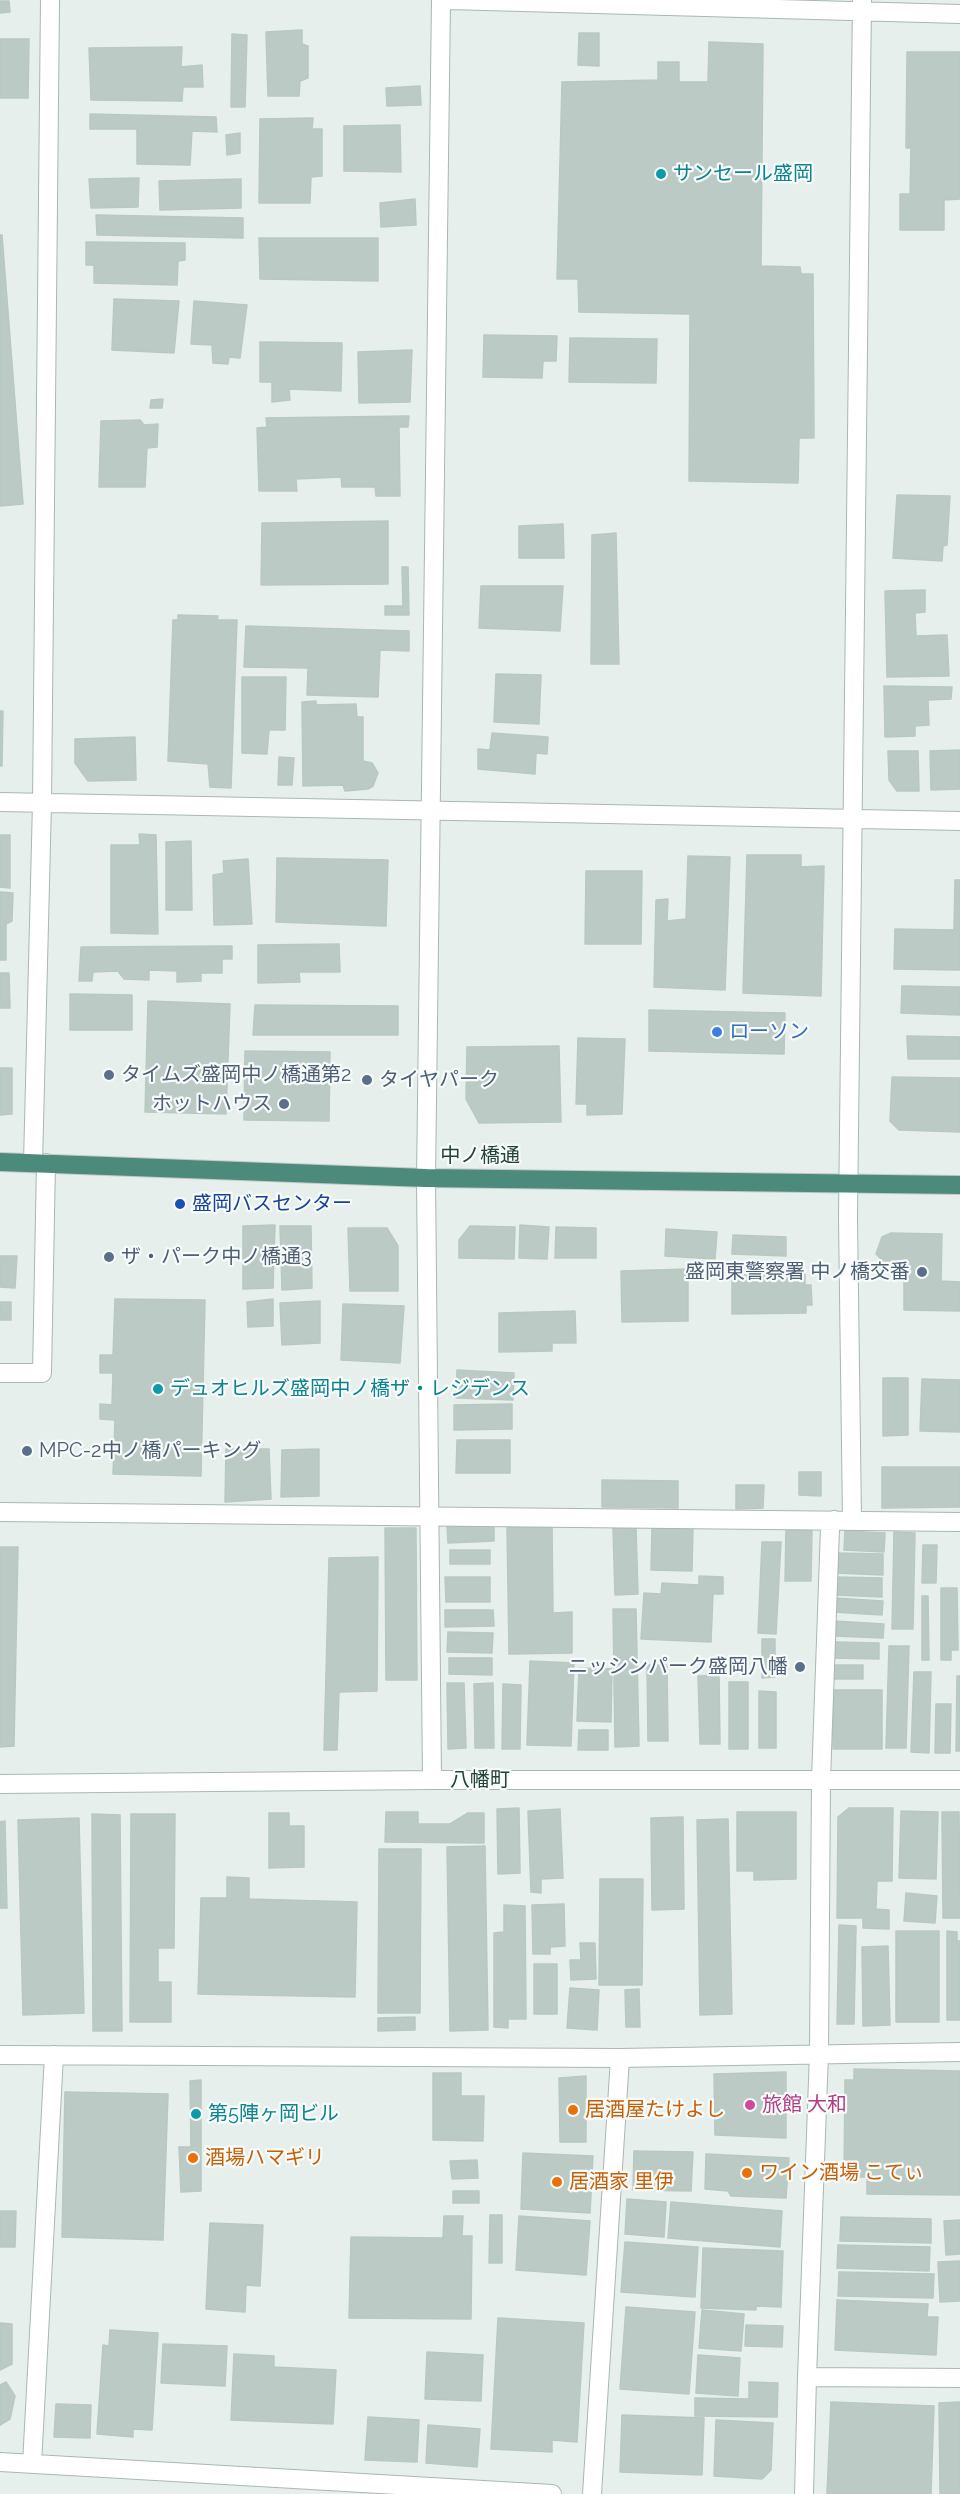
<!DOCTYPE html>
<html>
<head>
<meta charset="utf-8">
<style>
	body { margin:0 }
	canvas { display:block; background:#e6efeb }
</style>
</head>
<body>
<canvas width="960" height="2494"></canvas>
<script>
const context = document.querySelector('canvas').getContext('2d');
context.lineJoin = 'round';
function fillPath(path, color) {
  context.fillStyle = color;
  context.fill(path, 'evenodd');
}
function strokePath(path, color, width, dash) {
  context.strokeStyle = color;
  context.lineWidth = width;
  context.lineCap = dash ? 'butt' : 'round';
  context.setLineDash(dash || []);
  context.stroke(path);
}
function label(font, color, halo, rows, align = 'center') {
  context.font = font + ' Raleway,"Noto Sans JP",sans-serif';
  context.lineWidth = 4.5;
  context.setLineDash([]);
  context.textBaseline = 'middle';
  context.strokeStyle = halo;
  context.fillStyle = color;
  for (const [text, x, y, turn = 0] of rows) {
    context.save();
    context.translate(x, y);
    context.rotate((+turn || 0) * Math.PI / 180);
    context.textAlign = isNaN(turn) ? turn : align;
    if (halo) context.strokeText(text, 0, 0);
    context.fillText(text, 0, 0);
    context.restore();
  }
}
const building = new Path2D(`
	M0 1H9L10 12 0 13Z
	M302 30V44L308 46V78L300 81 299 96H268L266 32Z
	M579 33H599V66L578 65Z
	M232 34 247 35 245 107H231Z
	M0 39H29L28 98H0Z
	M709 42 763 44 761 266 800 267 801 274H813L814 438H799L798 483 689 481 690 314 579 312 578 279H557L562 82 658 80V62H679V82H708Z
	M182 47 181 67 202 65 203 87H183L182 101 91 100 89 48Z
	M907 52H960V199L944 200V230H900V194H910L911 148H906Z
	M420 86 421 105 387 106 386 88Z
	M90 114 216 117 217 132 192 131 190 165 137 164V129H90Z
	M313 118 312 129H322V176L311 177 310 203H259L260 119Z
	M400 125 401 172 344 171V126Z
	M240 133V153L227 155 226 135Z
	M139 178 138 207 91 208 89 179Z
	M241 179V208L160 210 159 181Z
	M415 199 416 225 381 227 380 203Z
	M96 215 243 218V238L97 235Z
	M0 235H2L23 504 0 506Z
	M259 238H378V281L260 279Z
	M86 242 185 243V260L178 261 177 285 94 283V265H86Z
	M114 299 179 301 174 353 112 350Z
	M194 301 247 305 240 358 229 357 228 364 213 363 212 345 191 344Z
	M484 335 557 336 556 361H543L542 378 483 377Z
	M570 338 657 339 656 383 569 382Z
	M260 342 342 343 341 391 289 389 290 400 272 402V382H260Z
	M412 350 410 402 359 403 358 352Z
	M163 399 162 408H150L151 400Z
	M409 416 408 427H399L400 496H376L375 487H342L341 477 296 479 297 491H259L257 428 267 427 266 418Z
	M140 420 144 425 158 424 157 447 147 448 145 487H99L101 421Z
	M897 495 950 496 947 545 943 546 942 561 893 558Z
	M388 521V584L261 585 262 523Z
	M563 524 564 558H519V526Z
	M616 533 619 664H591L592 535Z
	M402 567H408L409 615H385V606H403Z
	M481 586H563L560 631 479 628Z
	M925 590V612L915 613 916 636 947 635 949 676 887 677 885 591Z
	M178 615 218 616 217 620H237L231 788 210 787 208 764 168 761 173 620H178Z
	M246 626 409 631V651L380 650 378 697 307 695 308 668 244 667Z
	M496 674 541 675 539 724 494 722Z
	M242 677H286L285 730H269L267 754 242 753Z
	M884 686 952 687 951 699 928 700 929 725 915 726V736L885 737Z
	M316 701V705L356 704 357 717H363V761L372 763 378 773 373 786 368 789 345 791 343 785 303 786 302 702Z
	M0 711H3L2 766H0Z
	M492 733 548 737 547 754 536 753 535 774 478 769V749L490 750Z
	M135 737 136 780 88 781 75 763V739Z
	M960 750V789L931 790 930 751Z
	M888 751H918L919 791H897L889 780Z
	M279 757 294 758 292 785H278Z
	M139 834 156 835 158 934 111 933V845H140Z
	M0 835H10V888L0 887Z
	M191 841 192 910H166V842Z
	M747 855H801V867L824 866 821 996 743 993Z
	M688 856 730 857 725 990 654 987 656 900 668 899 667 921 686 919Z
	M277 858 388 860 386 926 276 922Z
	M248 859 252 924 214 925 213 875 224 873 223 861Z
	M586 871H642L641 944H585Z
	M955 880H960V970L894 969 895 929 954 930Z
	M0 892 13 893 12 921 6 924V960H0Z
	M339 944 340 972H299L300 982 258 983V945Z
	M232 946V959H222V973H201V981L177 982V971L149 970V980L124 979 118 971 93 972 92 981H79L81 947Z
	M0 973H9L10 1008H0Z
	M902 986 960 987V1015L901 1013Z
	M70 994 132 995V1030H70Z
	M148 1001 230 1004 226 1114 145 1112Z
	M255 1005 398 1006V1035H253Z
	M649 1010 785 1013 784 1054 649 1051Z
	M907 1036 960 1037V1059H908Z
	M578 1038 625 1039 622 1114 587 1115V1104H576Z
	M559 1046 561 1122 479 1123 466 1099 467 1047Z
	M245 1051 330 1052 329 1121 244 1120Z
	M0 1068H12V1114L0 1115Z
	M892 1077 960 1078V1132L899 1130 890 1121Z
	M275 1225 273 1288 243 1289V1226Z
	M520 1225 549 1227 547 1259 519 1258Z
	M280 1226H311L312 1288 282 1290Z
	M470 1226 515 1227 514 1259 459 1258V1240Z
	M556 1227 596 1228V1258H555Z
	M348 1228H387L398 1246V1291H350Z
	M666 1229 717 1232 715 1259 665 1256Z
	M891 1233 942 1234 941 1281 960 1282V1311L904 1310V1262H884L876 1254 882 1237Z
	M733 1235 786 1237V1256L732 1254Z
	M0 1256H17L15 1288 0 1287Z
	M732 1268H754L755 1274H805V1285H811L812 1305H806V1313L732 1314Z
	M688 1269V1321L622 1322 621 1271Z
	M115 1299 205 1300 201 1476 113 1474 115 1420 100 1419V1404L112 1405 113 1373H100V1355H113Z
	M273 1299V1326L248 1327 247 1302Z
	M320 1301V1343L282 1345 280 1303Z
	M0 1302H11V1320H0Z
	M343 1304 404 1306 400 1363 341 1360Z
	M575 1311 576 1343H552V1351L499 1352V1313Z
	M457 1370 514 1373 513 1400 456 1398Z
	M883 1378H908V1435L883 1436Z
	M922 1379 960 1380V1432L920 1431Z
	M512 1404V1429L454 1430V1405Z
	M457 1440H510V1473H456Z
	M226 1449H269L271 1499 225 1502Z
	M319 1449V1496L281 1497 282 1450Z
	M882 1467H960V1507L882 1508Z
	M799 1472H821V1496L799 1495Z
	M602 1480 678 1481V1508L602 1507Z
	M736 1485H764L763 1508 736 1509Z
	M494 1525V1541L448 1543 447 1526Z
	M552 1525 553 1613 572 1612V1653L509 1654 507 1526Z
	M636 1527 638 1594 615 1595 613 1528Z
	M652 1527H693L692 1571 651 1570Z
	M385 1528H416L417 1680H386Z
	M786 1529 812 1530 811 1581H785Z
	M845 1531 885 1533 884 1552 844 1550Z
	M894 1532 915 1533 913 1629H892Z
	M762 1542H781L776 1634 758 1633Z
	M923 1545H937L936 1583H922Z
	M0 1547H18L14 1746 0 1747Z
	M450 1550H490V1564H450Z
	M836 1553 883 1554V1575L835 1573Z
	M378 1557 377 1691 339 1692 337 1750H324L329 1558Z
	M699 1576 723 1577V1594H713L711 1642 641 1639 644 1593 661 1594 662 1583 699 1585Z
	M445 1577H490V1602H446Z
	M835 1577 882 1578V1597L834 1595Z
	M941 1588H957L958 1650H951V1660H941Z
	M922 1596H928L929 1660H922Z
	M834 1598 883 1601 882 1615 833 1612Z
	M613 1609H636L639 1746 615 1747Z
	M445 1610H493L494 1626 445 1627Z
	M834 1621 884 1624 883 1638 833 1636Z
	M448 1632 493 1633 492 1653 447 1652Z
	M762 1639H775V1677L762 1678Z
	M834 1642 879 1643V1659L833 1658Z
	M889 1646H909L906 1748H886Z
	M449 1658H492V1675L449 1674Z
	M530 1661 574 1663 571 1746 527 1745Z
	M647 1665H667L668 1741H648Z
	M833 1665H863V1679H833Z
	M579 1668 612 1669 611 1722 577 1721Z
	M914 1672H931L929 1753 911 1752Z
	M719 1675 720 1744H700L698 1676Z
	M957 1676H960V1751H956Z
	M729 1682H748V1749H729Z
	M447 1683H464L466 1748 448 1749Z
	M493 1683 494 1748H475L474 1684Z
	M503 1684 521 1685 520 1749H502Z
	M833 1690H882V1749H833Z
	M759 1691 776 1692V1748H759Z
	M936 1704H951L950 1753H935Z
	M579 1730H608V1750H578Z
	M519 1808 520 1873 498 1874 497 1809Z
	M849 1808H893L892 1881H877L876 1909 889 1910V1929L863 1928V1918H837L838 1817Z
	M560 1809 563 1878 541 1879V1893L531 1892 528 1811Z
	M901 1811 938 1812 936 1879 899 1878Z
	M386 1812H418V1824H450L468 1813H484V1843L385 1842Z
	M737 1812H796V1879L754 1880V1871H737Z
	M942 1812H959L960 1918H943Z
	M269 1813H289V1826H304V1867L269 1868Z
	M92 1814 120 1815 122 2031H93Z
	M131 1814H175L174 1948H158V1982H171V2022H130Z
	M683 1817 684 1909 652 1910 651 1818Z
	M79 1818 84 2013 23 2015 18 1820Z
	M728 1819 732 2014 700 2015 697 1820Z
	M5 1821 7 1908H0V1822Z
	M485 1846 488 2030 450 2031 447 1847Z
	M379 1849H421L420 2013H378Z
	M227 1877 249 1878V1899L357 1902 355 1997 198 1994 201 1898H227Z
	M600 1879H643L642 1985H599Z
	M906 1893 937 1896 935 1923 904 1921Z
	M564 1904 565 1946 550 1947V1954H533L532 1905Z
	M504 1905 525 1906 526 2019H508V2028L494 2027V1933L504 1932Z
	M839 1925 856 1926 854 2024H837Z
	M896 1931H939V2022H896Z
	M947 1931 957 1932V1941H960V2020H947Z
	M580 1943H595L596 1979 571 1980 570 1960H581Z
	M888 1946 890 2025 863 2026 862 1947Z
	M534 1964H557V2014H534Z
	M570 1988 599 1990 597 2030 567 2028Z
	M639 1989 640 2027H626L625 1990Z
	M415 2017V2030L378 2031V2018Z
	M854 2069 960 2071V2195L867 2194V2177H844L845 2080H854Z
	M786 2072V2138L715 2135 714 2074Z
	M433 2073H461V2096H484L483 2141 433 2140Z
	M586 2076V2142H560L559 2078Z
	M201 2080V2191L181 2192 179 2147H191L190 2081Z
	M65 2092 168 2094 163 2240 62 2237Z
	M634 2151 693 2152 691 2191 633 2190Z
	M523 2153 593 2156 590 2213 521 2209Z
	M706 2154 789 2158 786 2198 731 2196 728 2191 705 2189Z
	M477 2160 478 2178 452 2179 450 2161Z
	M453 2191H479V2203H453Z
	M627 2199 666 2202 664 2237 625 2234Z
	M671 2202 782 2211 780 2247 668 2238Z
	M0 2211H16L15 2247H0Z
	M490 2215H502V2263H489Z
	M444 2216H463L462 2236H472L471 2319 349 2318 351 2237 443 2238Z
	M519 2216 590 2221 586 2275 516 2270Z
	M841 2217 931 2219V2243L840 2241Z
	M960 2220V2254L946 2255 944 2221Z
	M210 2223 263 2225 260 2286 246 2285 245 2312 206 2309Z
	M625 2242 698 2247 695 2297 621 2292Z
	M838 2245 930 2247 929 2271 837 2268Z
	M703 2248 783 2251 781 2307 756 2306V2310L701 2308Z
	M960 2261V2301L940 2302 938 2262Z
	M839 2272 934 2274 933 2298 838 2296Z
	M837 2300 928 2304 927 2317H938L936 2355 835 2350Z
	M626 2307 695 2312 689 2394 620 2389Z
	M702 2310 744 2314 741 2351 699 2348Z
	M498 2318 584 2323 577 2442 552 2440V2452L491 2449Z
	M0 2323 12 2324V2364L0 2370Z
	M746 2325 783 2326 782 2347 745 2346Z
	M110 2330 158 2333 152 2430 133 2429V2437L97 2434 103 2345 109 2346Z
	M163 2344 227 2346 225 2386 161 2383Z
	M427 2352 483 2355 481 2401 425 2399Z
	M234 2354 274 2356V2367L336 2370 333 2424 231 2420Z
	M698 2355 740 2358 738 2396 696 2393Z
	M6 2382 15 2396 10 2419 0 2425V2385Z
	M749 2382 778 2383 777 2417 695 2416V2398L749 2399Z
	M831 2402 934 2406 931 2494H827Z
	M960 2402V2494H940L939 2403Z
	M56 2404 91 2405 90 2438 54 2437Z
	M622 2415 704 2418 702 2475 620 2472Z
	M368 2417 419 2420 417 2462 365 2460Z
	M716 2420 773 2423 771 2470 762 2479 714 2476Z
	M428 2425 480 2429 477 2467 426 2463Z`);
fillPath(building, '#bbcac4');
strokePath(building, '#b8c9c2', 1.5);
const service = new Path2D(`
	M0 1512 960 1522
	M821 1780 830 1528 834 1520`);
const minor = new Path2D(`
	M449 0 960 14
	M0 802 960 821
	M33 1163 42 803 50 0
	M0 1373H42L46 1163
	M852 1520 848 1218 862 0
	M432 1780 426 1178 441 0
	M0 1784 432 1780H960
	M0 2055 620 2058 960 2052
	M807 2377 960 2378
	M0 2462 552 2494
	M32 2464 54 2055
	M592 2494 620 2058
	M804 2494 807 2377 819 2053 821 1780`);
const trunk = new Path2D(`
	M0 1162 426 1178 960 1185`);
strokePath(service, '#a8b8b2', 20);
strokePath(minor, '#a8b8b2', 20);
strokePath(trunk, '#c2cac8', 20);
strokePath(service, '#fff', 18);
strokePath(minor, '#fff', 18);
strokePath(trunk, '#4c8a7c', 18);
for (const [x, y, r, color] of [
	[661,174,6,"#0f9aa8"],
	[717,1032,6,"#3f7fe0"],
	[109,1075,6,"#5c6f8a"],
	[367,1080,6,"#5c6f8a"],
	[284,1104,6,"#5c6f8a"],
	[180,1204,6,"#1a4fb4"],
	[109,1257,6,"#5c6f8a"],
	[922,1272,6,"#5c6f8a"],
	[158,1389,6,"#0f9aa8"],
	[27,1451,6,"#5c6f8a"],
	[800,1667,6,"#5c6f8a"],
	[750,2105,6,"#d1479c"],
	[573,2110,6,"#e8710a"],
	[196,2114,6,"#0f9aa8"],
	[193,2158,6,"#e8710a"],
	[747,2173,6,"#e8710a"],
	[557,2182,6,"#e8710a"]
]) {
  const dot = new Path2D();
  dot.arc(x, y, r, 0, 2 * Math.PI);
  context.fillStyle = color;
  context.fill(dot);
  strokePath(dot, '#f7fbf9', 2);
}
label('20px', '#0d838f', '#f7fbf9', [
	["サンセール盛岡",673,174],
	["デュオヒルズ盛岡中ノ橋ザ・レジデンス",170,1389],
	["第5陣ヶ岡ビル",208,2114]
], 'left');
label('20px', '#366cbe', '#f7fbf9', [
	["ローソン",729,1032]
], 'left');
label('20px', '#4e5e75', '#f7fbf9', [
	["タイムズ盛岡中ノ橋通第2",121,1075],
	["タイヤパーク",379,1080],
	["ホットハウス",272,1104,"right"],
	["ザ・パーク中ノ橋通3",121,1257],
	["盛岡東警察署 中ノ橋交番",910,1272,"right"],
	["MPC-2中ノ橋パーキング",39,1451],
	["ニッシンパーク盛岡八幡",788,1667,"right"]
], 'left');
label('20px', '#24423a', '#f7fbf9', [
	["中ノ橋通",480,1156],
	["八幡町",480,1780]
]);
label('20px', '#164399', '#f7fbf9', [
	["盛岡バスセンター",192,1204]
], 'left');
label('20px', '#b23c85', '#f7fbf9', [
	["旅館 大和",762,2105]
], 'left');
label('20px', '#c56008', '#f7fbf9', [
	["居酒屋たけよし",585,2110],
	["酒場ハマギリ",205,2158],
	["ワイン酒場 こてぃ",759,2173],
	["居酒家 里伊",569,2182]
], 'left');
</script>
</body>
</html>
